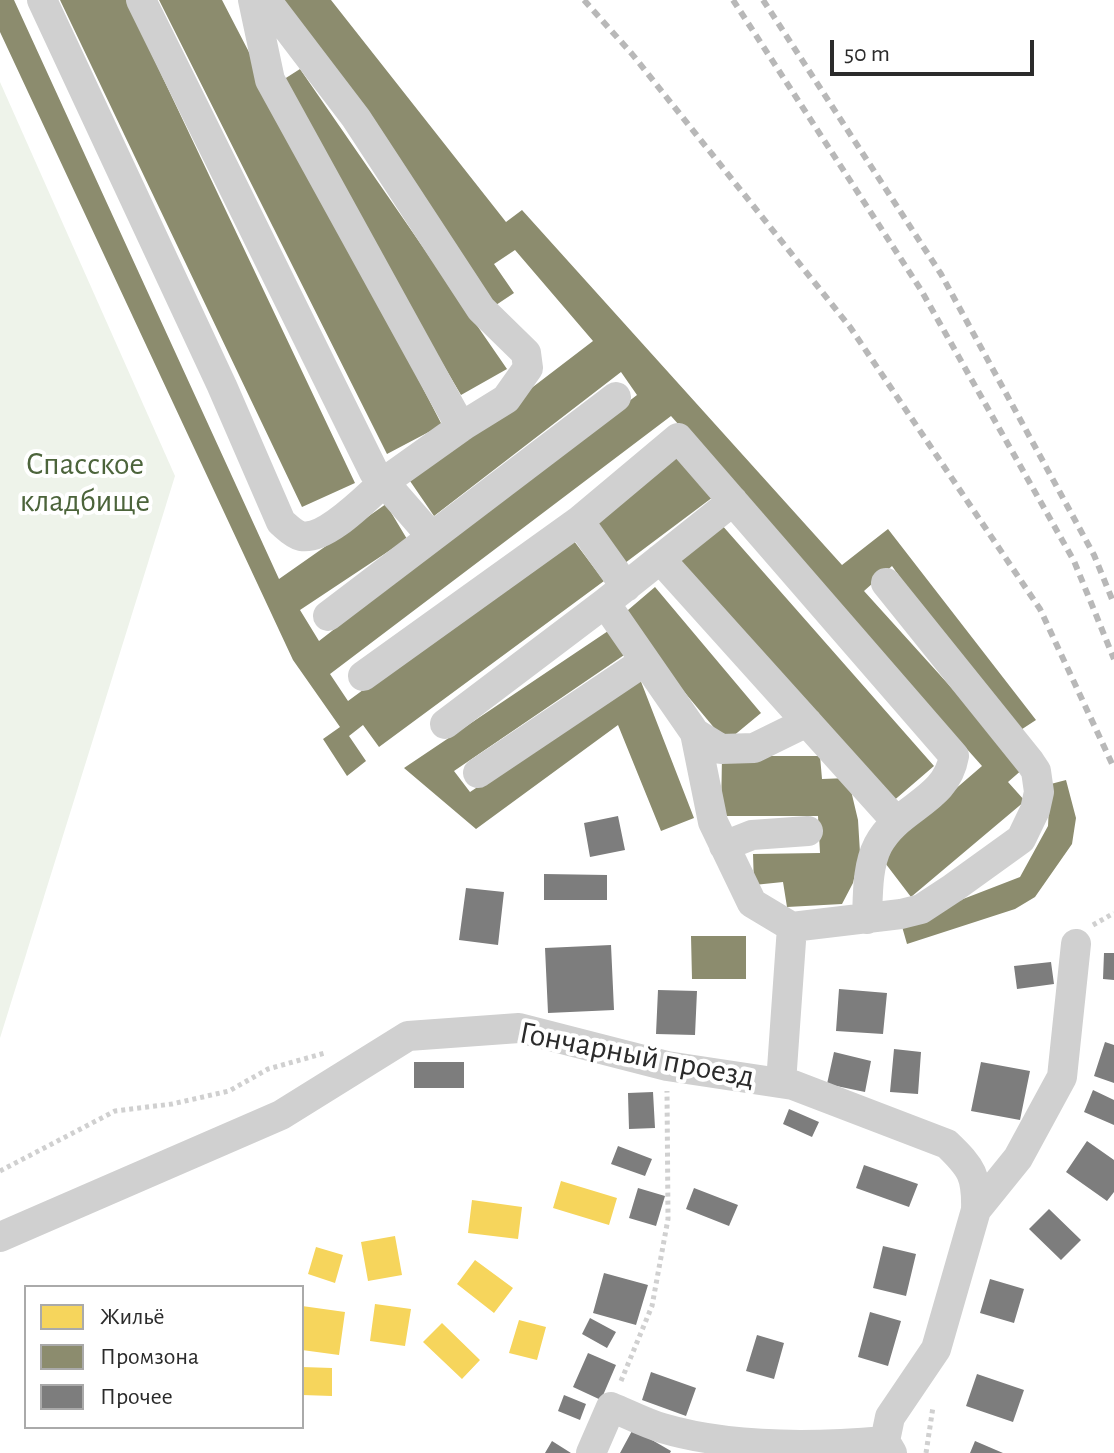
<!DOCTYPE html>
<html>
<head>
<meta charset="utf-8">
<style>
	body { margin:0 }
	#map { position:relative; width:1114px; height:1453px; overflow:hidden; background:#fff; font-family:"Alegreya Sans",sans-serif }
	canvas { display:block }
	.legend { position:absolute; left:24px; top:1285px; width:280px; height:144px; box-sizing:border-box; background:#fff; border:2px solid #aaa; margin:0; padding:10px 14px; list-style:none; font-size:24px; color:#2b2b2b }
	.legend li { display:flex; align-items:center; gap:16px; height:40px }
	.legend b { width:40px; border:2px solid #aaa }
	.scale { position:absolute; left:830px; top:40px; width:204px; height:36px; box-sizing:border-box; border:4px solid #2b2b2b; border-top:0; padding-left:10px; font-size:24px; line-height:28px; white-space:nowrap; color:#2b2b2b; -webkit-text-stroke:6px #fff; paint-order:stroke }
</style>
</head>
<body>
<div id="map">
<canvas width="1114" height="1453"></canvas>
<ul class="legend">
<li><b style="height:22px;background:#f6d55c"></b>Жильё</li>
<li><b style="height:22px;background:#8c8c6e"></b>Промзона</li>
<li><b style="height:22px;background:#7d7d7d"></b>Прочее</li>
</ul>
<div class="scale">50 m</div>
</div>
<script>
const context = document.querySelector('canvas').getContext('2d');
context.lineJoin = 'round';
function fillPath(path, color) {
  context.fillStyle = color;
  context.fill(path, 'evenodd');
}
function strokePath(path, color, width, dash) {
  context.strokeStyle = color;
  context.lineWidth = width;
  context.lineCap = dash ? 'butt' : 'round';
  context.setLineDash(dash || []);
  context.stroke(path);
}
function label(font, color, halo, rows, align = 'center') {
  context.font = font + ' "Alegreya Sans",sans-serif';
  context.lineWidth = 8;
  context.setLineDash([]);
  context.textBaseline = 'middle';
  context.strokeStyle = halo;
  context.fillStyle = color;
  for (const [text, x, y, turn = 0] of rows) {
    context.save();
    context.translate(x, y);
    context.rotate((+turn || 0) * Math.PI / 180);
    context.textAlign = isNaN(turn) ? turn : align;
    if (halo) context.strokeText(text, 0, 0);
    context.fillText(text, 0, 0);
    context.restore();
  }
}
fillPath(new Path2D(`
	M0 82 175 476 0 1038Z`), '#eef3ea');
fillPath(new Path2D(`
	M561 1181 617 1198 609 1225 553 1208Z
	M472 1200 522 1207 518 1239 468 1233Z
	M395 1236 402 1275 368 1281 361 1242Z
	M316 1247 343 1255 335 1283 308 1274Z
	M475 1260 513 1288 494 1313 457 1284Z
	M375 1304 411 1309 405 1346 370 1341Z
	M302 1306 345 1312 339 1355 302 1350Z
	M519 1320 546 1327 537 1360 509 1353Z
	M442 1323 480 1360 462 1379 423 1342Z
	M302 1367 332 1368V1396L302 1395Z`), '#f6d55c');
fillPath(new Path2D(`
	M0 0H14L279 579 386 504 407 539 300 610 319 641 637 395 621 372 434 516 410 481 593 341 515 250 494 264 514 293 493 307 284 0H331L506 222 522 210 842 565 888 529 1036 720 1013 735 892 566 864 591 1024 768 1008 782 1025 801 911 897 879 855 982 766 671 416 330 674 348 701 571 537 604 581 379 747 363 725 349 736 366 761 347 776 323 739 340 727 293 660 0 32Z
	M60 0H126L355 483 302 507Z
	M159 0H222L442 425 387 454Z
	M300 69 507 369 461 395 278 83Z
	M680 454 713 497 625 563 593 520Z
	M721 524 934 766 891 803 678 561Z
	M655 587 761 713 726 742 621 616Z
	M614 627 630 651 454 771 470 792 640 679 694 818 661 831 618 725 476 829 404 768Z
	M722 756H820L822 779 848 778 858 820 860 853 853 883 842 904 787 907 783 882 754 885 753 854 820 853 818 816H721Z
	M1066 780 1076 818 1072 844 1035 897 1015 909 907 944 901 923 1020 877 1048 826 1049 807 1047 785Z
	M691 936H746V979H692Z`), '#8c8c6e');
fillPath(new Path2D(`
	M618 816 625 850 590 857 584 823Z
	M544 874 607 875V900H544Z
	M466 888 504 892 498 945 459 940Z
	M611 945 614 1010 548 1013 545 948Z
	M1104 953H1114V980L1103 979Z
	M1051 962 1054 984 1017 989 1014 966Z
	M839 989 887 993 883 1034 836 1031Z
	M658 990 697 991 695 1035 656 1034Z
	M1105 1042 1114 1045V1083L1094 1076Z
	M894 1049 921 1052 918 1094 890 1092Z
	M834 1052 871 1061 865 1092 827 1084Z
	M414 1062H464V1088H414Z
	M981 1062 1030 1071 1020 1120 971 1111Z
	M1093 1090 1114 1100V1125L1084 1112Z
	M653 1092 655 1128 629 1129 628 1093Z
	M789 1109 819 1122 812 1137 783 1124Z
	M1087 1141 1114 1160V1192L1107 1201 1066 1172Z
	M618 1146 652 1159 645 1176 611 1164Z
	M864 1165 918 1184 909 1207 856 1188Z
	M638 1188 665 1196 656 1226 629 1218Z
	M694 1188 738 1205 729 1226 686 1209Z
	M1049 1209 1081 1240 1061 1260 1029 1229Z
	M883 1246 916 1254 906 1296 873 1288Z
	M604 1273 648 1285 636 1325 593 1313Z
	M990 1279 1024 1289 1014 1323 980 1313Z
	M870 1312 901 1321 888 1366 858 1357Z
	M590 1318 616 1332 607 1348 582 1334Z
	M757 1335 784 1343 774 1379 746 1371Z
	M588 1353 616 1365 601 1400 573 1387Z
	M651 1372 696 1388 686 1416 642 1400Z
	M977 1374 1024 1390 1013 1422 966 1406Z
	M564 1395 586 1404 580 1420 558 1411Z
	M633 1429 671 1451 670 1453H620Z
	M552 1441 571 1453H545Z
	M975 1441 1003 1453H970Z`), '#7d7d7d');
strokePath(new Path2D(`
	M1093 925 1114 913
	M0 1171 115 1111 172 1104 229 1091 268 1069 325 1053
	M621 1381 652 1306 668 1219 667 1091
	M926 1453 933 1407`), '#d0d0d0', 5, [4, 4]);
strokePath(new Path2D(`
	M42 0 222 386 281 522C287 527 293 534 301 536 326 541 367 497 384 482L374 472 141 0
	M253 0 270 80 461 427
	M266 0 356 118 481 309 526 353 528 368 506 399 464 425 384 482 432 537
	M579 521 626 587
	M660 559 896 821
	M605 603 733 501
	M328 616 616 397
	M363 676 579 521 678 438 954 756C946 802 899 806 878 845 867 866 868 895 867 919
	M445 724 605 603 695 733 713 822 752 903 792 927
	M695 733 721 749 754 748 807 722
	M478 773 645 661
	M724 846 752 835 808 831
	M781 1083 792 927 901 914 921 909 953 888 1021 839 1035 810 1039 792 1036 771 1030 762 886 583
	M0 1237 281 1115 408 1036 519 1028 667 1066 793 1085 947 1144C972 1168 977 1176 976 1210
	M591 1453 611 1407C628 1414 645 1423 662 1428 729 1448 816 1447 885 1441
	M892 1453 885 1441 890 1417 936 1349 976 1210 1018 1158 1062 1077 1076 944`), '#d0d0d0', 30);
strokePath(new Path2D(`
	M584 0 632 54 850 327 1040 609 1114 768
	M733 0 921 290 1074 561 1114 659
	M763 0 941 274 1094 555 1114 604`), '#b8b8b8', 6, [8, 6]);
label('32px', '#4c643b', '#fff', [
	["Спасское",85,464],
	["кладбище",85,501]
]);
label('32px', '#2b2b2b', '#fff', [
	["Гончарный проезд",637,1055,11]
]);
</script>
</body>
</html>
